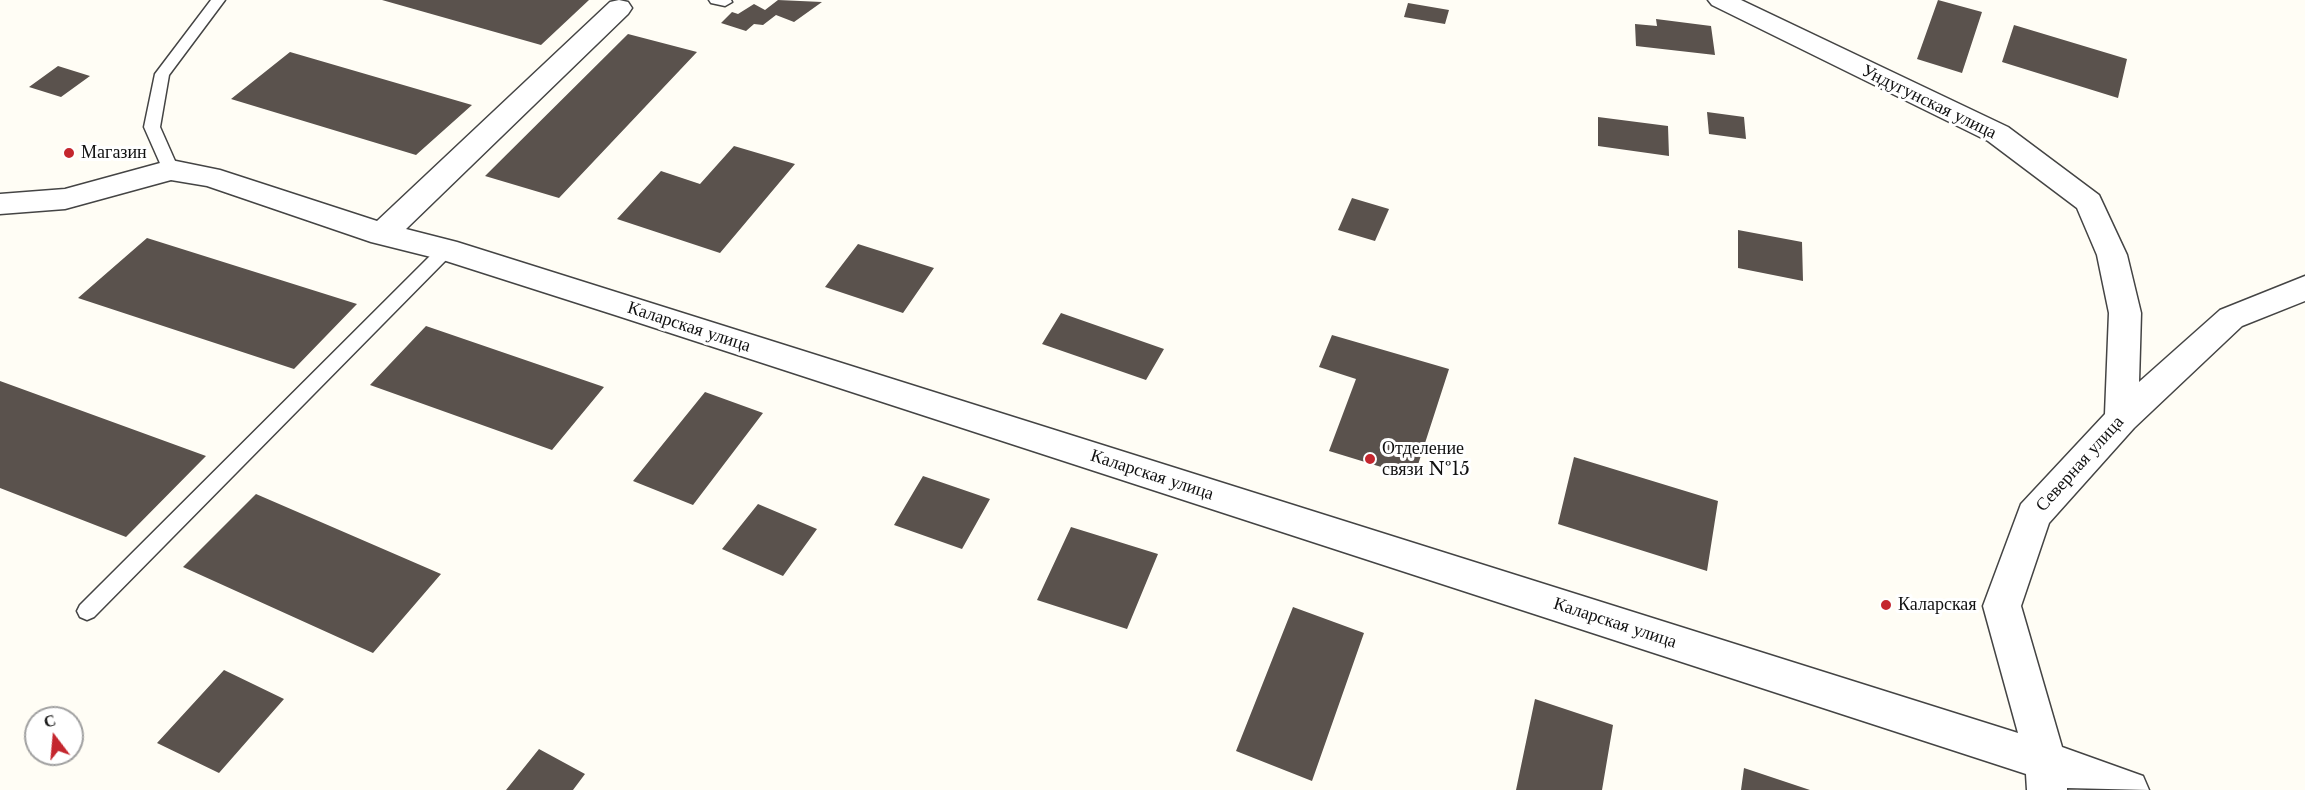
<!DOCTYPE html>
<html>
<head>
<meta charset="utf-8">
<style>
	body { margin:0 }
	#map { position:relative; width:2305px; height:790px; overflow:hidden; background:#fffdf5; font-family:"Libre Baskerville",serif }
	canvas { display:block }
	.north { position:absolute; left:24px; top:706px; width:60px; height:60px; box-sizing:border-box; background:#fff; border:2px solid #a0a0a0; border-radius:50%; rotate:344deg; font-size:16px; font-weight:700; line-height:24px; text-align:center; color:#111 }
	.north::after { content:''; display:block; margin:auto; width:21px; height:27px; background:#c4262e; clip-path:polygon(50% 0,100% 100%,50% 72%,0 100%) }
</style>
</head>
<body>
<div id="map">
<canvas width="2305" height="790"></canvas>
<div class="north">С</div>
</div>
<script>
const context = document.querySelector('canvas').getContext('2d');
context.lineJoin = 'round';
function fillPath(path, color) {
  context.fillStyle = color;
  context.fill(path, 'evenodd');
}
function strokePath(path, color, width, dash) {
  context.strokeStyle = color;
  context.lineWidth = width;
  context.lineCap = dash ? 'butt' : 'round';
  context.setLineDash(dash || []);
  context.stroke(path);
}
function label(font, color, halo, rows, align = 'center') {
  context.font = font + ' "Libre Baskerville",serif';
  context.lineWidth = 6;
  context.setLineDash([]);
  context.textBaseline = 'middle';
  context.strokeStyle = halo;
  context.fillStyle = color;
  for (const [text, x, y, turn = 0] of rows) {
    context.save();
    context.translate(x, y);
    context.rotate((+turn || 0) * Math.PI / 180);
    context.textAlign = isNaN(turn) ? turn : align;
    if (halo) context.strokeText(text, 0, 0);
    context.fillText(text, 0, 0);
    context.restore();
  }
}
fillPath(new Path2D(`
	M382 0H589L541 45Z
	M778 0 822 2 794 22 776 15 763 25 754 24 746 31 721 23 732 12 738 14 754 4 765 10Z
	M1938 0 1982 12 1962 73 1917 59Z
	M1408 3 1449 10 1445 24 1404 17Z
	M1656 19 1711 26 1715 55 1636 46 1635 24 1657 26Z
	M2014 25 2127 59 2118 98 2002 62Z
	M628 34 697 52 559 198 485 176Z
	M290 52 472 105 416 155 231 99Z
	M58 66 90 76 61 97 29 87Z
	M1707 112 1744 117 1746 139 1709 134Z
	M1598 117 1668 126 1669 156 1598 146Z
	M734 146 795 164 720 253 617 219 661 171 700 184Z
	M1352 198 1389 209 1375 241 1338 230Z
	M1738 230 1802 242 1803 281 1738 268Z
	M147 238 357 304 294 369 78 298Z
	M858 244 934 268 903 313 825 287Z
	M1061 313 1164 349 1146 380 1042 344Z
	M426 326 604 387 552 450 370 385Z
	M1332 335 1449 369 1414 477 1329 451 1356 379 1319 367Z
	M0 381 206 456 126 537 0 488Z
	M705 392 763 413 693 505 633 481Z
	M1574 457 1718 501 1707 571 1558 524Z
	M923 476 990 499 962 549 894 525Z
	M256 494 441 574 373 653 183 567Z
	M758 504 817 529 783 576 722 549Z
	M1071 527 1158 554 1127 629 1037 600Z
	M1293 607 1364 633 1312 781 1236 751Z
	M224 670 284 699 219 773 157 743Z
	M1535 699 1613 725 1602 790H1516Z
	M539 749 585 774 573 790H506Z
	M1744 768 1810 790H1741Z`), '#5a524d');
const lane = new Path2D(`
	M211 0H225L169 75 160 127 179 170 177 174H165L163 170 144 127 155 74Z
	M709 0H731L732 2 725 6 711 3Z
	M446 244 452 246 454 250 452 254 94 617 87 620 80 617 77 611 80 605 440 246Z`);
const street = new Path2D(`
	M619 0 628 2 632 8 628 14 406 229 457 242 2018 733 1983 606 2021 504 2105 414 2109 313 2097 255 2077 208 1988 141 1712 5 1708 0H1741L2008 127 2099 195 2127 255 2141 313 2139 382 2220 310 2305 276V301L2242 326 2134 428 2049 523 2021 606 2062 747 2143 776 2149 790 2067 788V790H2027L2026 774 615 315 443 260 371 242 207 186 171 180 65 209 0 214V194L65 189 171 160 220 170 377 221 610 2Z`);
strokePath(lane, '#444', 3);
strokePath(street, '#444', 3);
fillPath(lane, '#fff');
fillPath(street, '#fff');
for (const [x, y, r, color] of [
	[69,153,6,"#c4262e"],
	[1370,459,6,"#c4262e"],
	[1886,605,6,"#c4262e"]
]) {
  const dot = new Path2D();
  dot.arc(x, y, r, 0, 2 * Math.PI);
  context.fillStyle = color;
  context.fill(dot);
  strokePath(dot, '#fff', 2);
}
label('18px', '#111', '#fff', [
	["Ундугунская улица",1929,102,26],
	["Каларская улица",689,327,18],
	["Северная улица",2080,464,-48],
	["Каларская улица",1152,475,18],
	["Каларская улица",1615,623,18]
]);
label('18px', '#111', '#fff', [
	["Магазин",81,153],
	["Отделение",1382,449],
	["связи №15",1382,470],
	["Каларская",1898,605]
], 'left');
</script>
</body>
</html>
